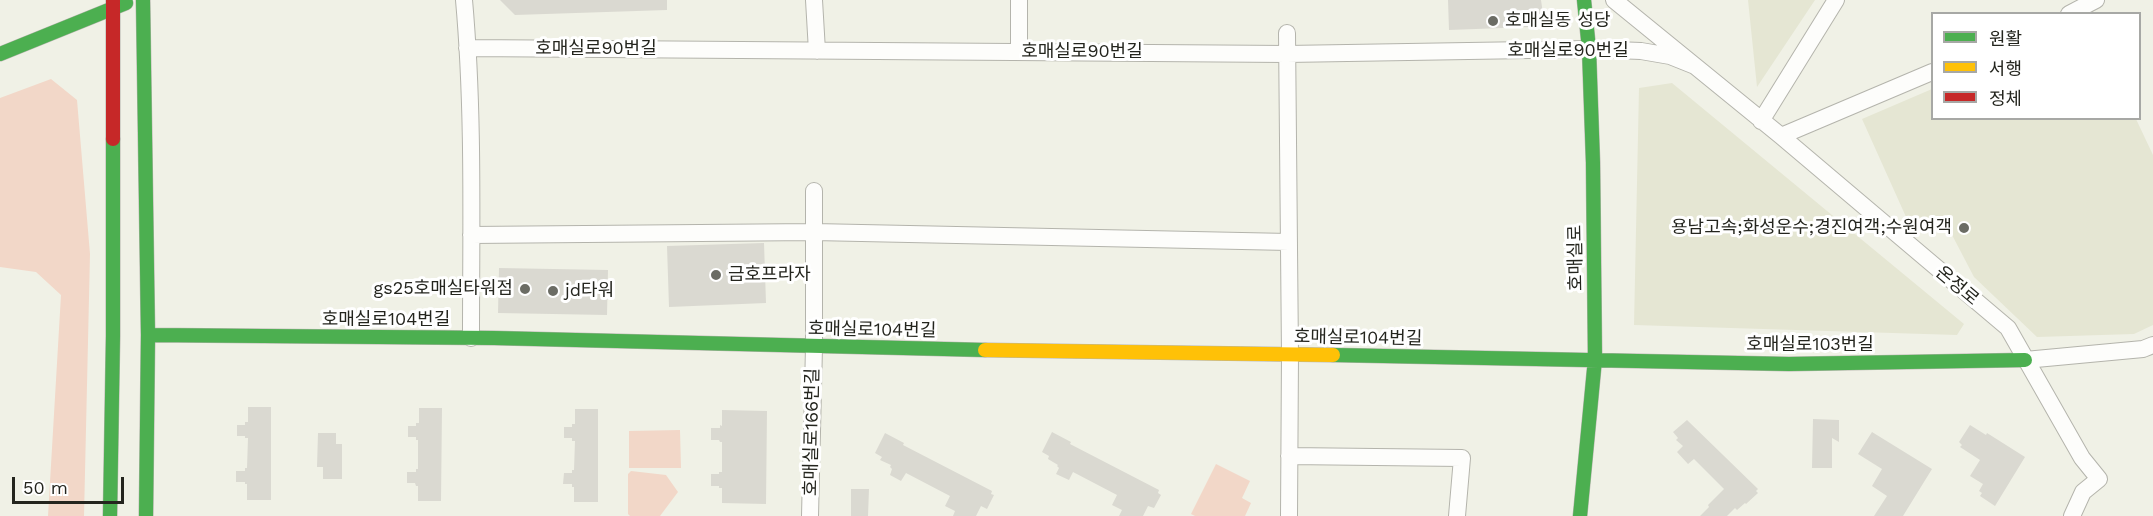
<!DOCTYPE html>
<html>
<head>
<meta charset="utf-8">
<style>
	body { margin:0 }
	#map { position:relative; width:2153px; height:516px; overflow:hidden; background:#f0f1e6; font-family:"Work Sans","Noto Sans KR",sans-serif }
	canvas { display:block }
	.legend { position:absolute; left:1931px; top:12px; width:210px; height:108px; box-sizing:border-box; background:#fff; border:2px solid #a7a8a5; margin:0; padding:8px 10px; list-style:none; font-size:18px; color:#24251e }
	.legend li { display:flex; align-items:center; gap:12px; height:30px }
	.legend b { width:30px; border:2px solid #a7a8a5 }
	.scale { position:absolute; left:12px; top:477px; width:112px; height:27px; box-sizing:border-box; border:3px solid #24251e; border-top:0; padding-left:8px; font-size:18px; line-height:21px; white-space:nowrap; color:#24251e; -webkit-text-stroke:4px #fff; paint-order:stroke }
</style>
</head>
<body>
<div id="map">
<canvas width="2153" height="516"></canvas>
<ul class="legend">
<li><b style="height:8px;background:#4caf50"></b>원활</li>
<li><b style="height:8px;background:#ffc107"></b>서행</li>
<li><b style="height:8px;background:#c62828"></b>정체</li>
</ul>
<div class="scale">50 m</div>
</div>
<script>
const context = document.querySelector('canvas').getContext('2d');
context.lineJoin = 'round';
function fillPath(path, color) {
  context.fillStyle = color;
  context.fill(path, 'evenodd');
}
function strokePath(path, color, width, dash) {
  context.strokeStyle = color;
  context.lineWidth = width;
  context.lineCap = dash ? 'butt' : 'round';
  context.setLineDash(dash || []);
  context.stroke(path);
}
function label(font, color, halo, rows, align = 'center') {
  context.font = font + ' "Work Sans","Noto Sans KR",sans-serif';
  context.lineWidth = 6;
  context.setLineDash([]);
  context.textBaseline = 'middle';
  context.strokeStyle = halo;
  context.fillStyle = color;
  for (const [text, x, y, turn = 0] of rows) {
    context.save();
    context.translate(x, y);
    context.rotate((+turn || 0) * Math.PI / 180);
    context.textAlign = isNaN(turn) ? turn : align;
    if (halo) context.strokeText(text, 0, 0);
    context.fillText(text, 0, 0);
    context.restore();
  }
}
fillPath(new Path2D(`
	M1748 0H1815L1757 87Z
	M1672 83 1964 324 1957 335 1634 325 1639 88Z
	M1932 89V118L2136 119 2153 155V325L2134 334 2037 337 1974 277 1951 233 1911 228 1862 119Z`), '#e5e6d3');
fillPath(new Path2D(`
	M51 79 77 100 90 254 84 516H48L61 295 36 272 0 267V98Z
	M680 430 681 468H629V431Z
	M1216 464 1250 481 1242 498 1251 503 1245 516H1195L1191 514Z
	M631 471 666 475 678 492 660 516H630L628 514V474Z`), '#f2d7c8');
fillPath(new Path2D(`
	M500 0H667V10L515 15Z
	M1448 0H1541L1543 14 1530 27 1449 30Z
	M764 243 766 303 669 307 667 246Z
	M499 268 608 270 607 315 498 313Z
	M248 407H271V500H247V484H245V482H236V471H245V468H247L248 438H245V436H237V425H245V422H248Z
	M419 408H442L441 501H418V486H416L415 483H407V472H416V469H418V440H416V437H408V426H416V423H419Z
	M575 409H598V502H574V487H572V484H563L564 473H572V470H574L575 441H572V438H564V427H572V424H575Z
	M722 410 767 411 766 504 722 503V488H719V486H711V474H719V472H722V442H720L719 440H711V428H720V425L722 426Z
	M1813 419 1839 420V442L1832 438V468H1812Z
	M1687 420 1758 489 1756 491 1758 493 1746 504 1745 503 1737 510 1735 508 1727 516H1700L1709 507 1708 505 1724 489 1694 459 1688 464 1677 452 1683 446 1676 440 1678 438 1673 432Z
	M1970 425 1986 435 1987 433 2025 457 1995 506 1980 496 1982 493 1979 491 1983 484 1970 476 1980 460 1960 447 1962 445 1959 442Z
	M1052 432 1071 442 1070 444 1159 490 1158 493 1161 495 1154 508 1148 506 1143 516H1119L1122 510 1112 505 1117 495 1073 472 1069 480 1056 474 1059 468 1057 466 1058 465 1048 459 1049 456 1042 452Z
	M1872 432 1932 469 1903 516H1874L1887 496 1872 486 1882 469 1858 454Z
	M318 433H336V444H342V479H323V467H317Z
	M885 433 904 443 903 445 992 491 991 494 994 495 987 509 981 506 976 516H953L955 511 945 506 950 496 906 473 901 481 890 475 892 469 890 467 891 465 880 460 882 457 875 453Z
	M851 489H869L868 516H851Z`), '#dad9d1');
const street = new Path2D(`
	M464 0C474 112 471 226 471 338
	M814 0 817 51
	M1019 0V52
	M1614 0 1781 136 2008 328 2082 458 2099 479 2083 492 2072 516
	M2069 14 2096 0
	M1287 33 1290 355 1289 516
	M467 48 1287 54 1589 49 1641 51 1670 56 1695 66
	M1761 121 1836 0
	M1781 136 1932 72
	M471 235 814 232 1289 242
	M2025 360 2143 349 2153 345
	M1289 456 1462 458 1457 516
	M810 516 814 347V191`);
const fast = new Path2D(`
	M143 0 148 335 146 516
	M0 54 126 3
	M148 335 494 338 985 350
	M1333 355 1789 364 2025 360
	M110 516 113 336V139
	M1580 516 1595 359 1593 163 1589 49 1584 0`);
const slow = new Path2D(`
	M985 350 1333 355`);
const jam = new Path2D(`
	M113 0V139`);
strokePath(street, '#b4b4ac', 18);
strokePath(fast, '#b4b4ac', 15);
strokePath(slow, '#b4b4ac', 15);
strokePath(jam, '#b4b4ac', 15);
strokePath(street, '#fdfdfb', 16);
strokePath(fast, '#4caf50', 14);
strokePath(slow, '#ffc107', 14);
strokePath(jam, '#c62828', 14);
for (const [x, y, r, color] of [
	[1493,21,6,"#6b6c64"],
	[1964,228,6,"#6b6c64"],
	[716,275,6,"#6b6c64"],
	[525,289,6,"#6b6c64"],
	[553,291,6,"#6b6c64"]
]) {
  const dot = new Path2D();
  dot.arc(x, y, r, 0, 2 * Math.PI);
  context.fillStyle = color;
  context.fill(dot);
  strokePath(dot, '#fff', 2);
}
label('18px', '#24251e', '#fff', [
	["호매실동 성당",1505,21],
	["용남고속;화성운수;경진여객;수원여객",1952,228,"right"],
	["금호프라자",728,275],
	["gs25호매실타워점",513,289,"right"],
	["jd타워",565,291]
], 'left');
label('18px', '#24251e', '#fff', [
	["호매실로90번길",596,49],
	["호매실로90번길",1568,51],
	["호매실로90번길",1082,52],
	["호매실로",1576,258,-91],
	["온정로",1957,286,40],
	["호매실로104번길",386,320],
	["호매실로104번길",872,330,1],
	["호매실로104번길",1358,338,1],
	["호매실로103번길",1810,345],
	["호매실로166번길",812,432,-89]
]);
</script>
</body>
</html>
